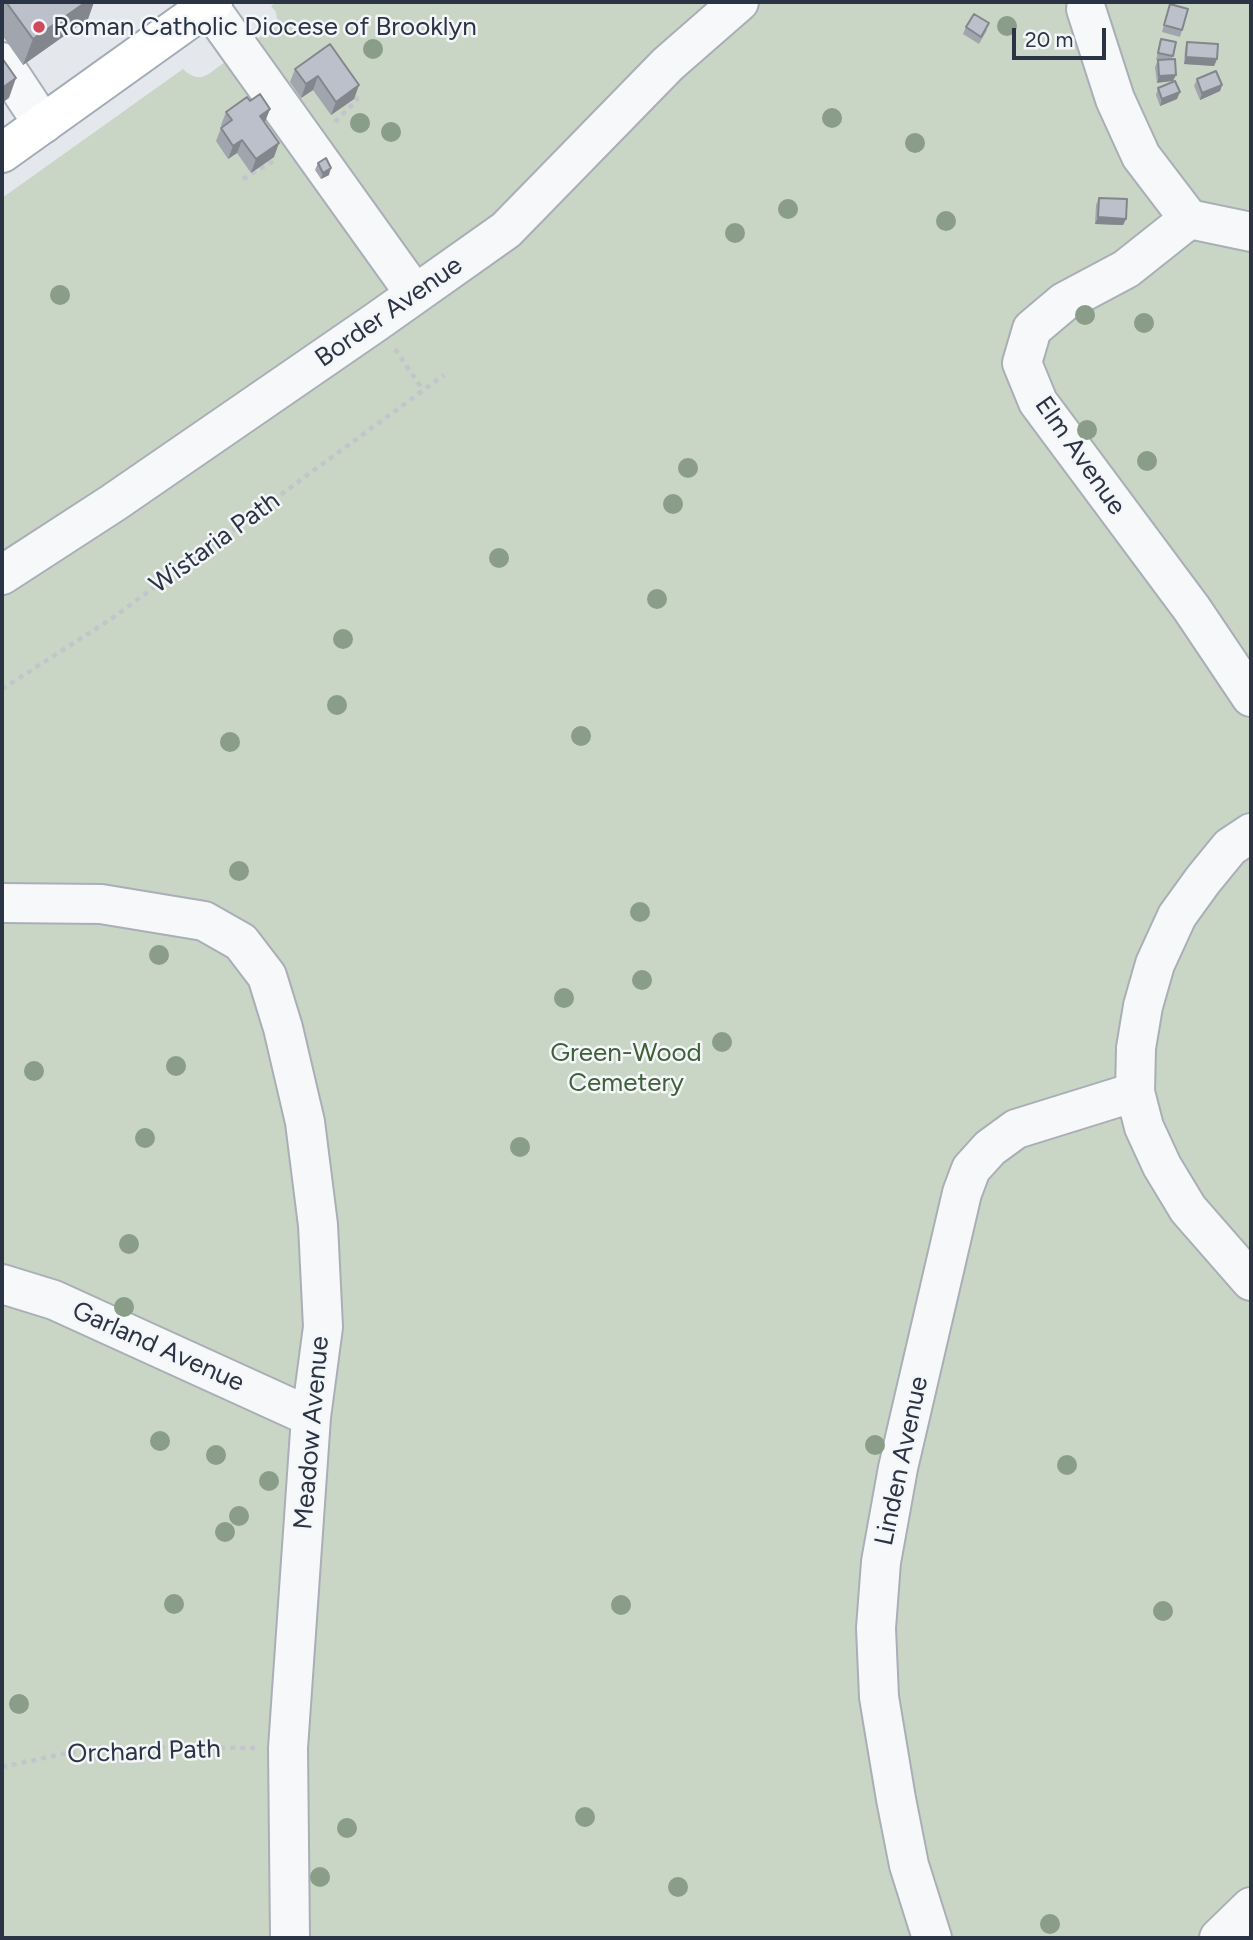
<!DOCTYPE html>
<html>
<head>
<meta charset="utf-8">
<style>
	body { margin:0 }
	#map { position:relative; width:1253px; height:1940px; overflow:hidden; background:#e4e7ec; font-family:Figtree,sans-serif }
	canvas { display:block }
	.frame { position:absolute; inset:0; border:4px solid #2b3445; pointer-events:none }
	.scale { position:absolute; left:1012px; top:28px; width:94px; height:32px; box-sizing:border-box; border:4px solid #2b3445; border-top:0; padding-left:9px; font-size:21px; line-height:24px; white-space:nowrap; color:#2b3445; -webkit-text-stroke:5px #f4f6f9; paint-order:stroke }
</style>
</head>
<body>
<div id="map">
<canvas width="1253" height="1940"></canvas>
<div class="frame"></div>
<div class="scale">20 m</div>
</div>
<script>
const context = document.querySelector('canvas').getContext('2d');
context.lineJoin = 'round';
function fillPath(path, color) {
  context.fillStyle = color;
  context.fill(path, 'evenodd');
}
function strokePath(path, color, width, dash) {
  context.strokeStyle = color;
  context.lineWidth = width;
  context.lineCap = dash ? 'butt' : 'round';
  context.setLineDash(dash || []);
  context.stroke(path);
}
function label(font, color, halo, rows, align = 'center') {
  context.font = font + ' Figtree,sans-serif';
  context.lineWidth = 5;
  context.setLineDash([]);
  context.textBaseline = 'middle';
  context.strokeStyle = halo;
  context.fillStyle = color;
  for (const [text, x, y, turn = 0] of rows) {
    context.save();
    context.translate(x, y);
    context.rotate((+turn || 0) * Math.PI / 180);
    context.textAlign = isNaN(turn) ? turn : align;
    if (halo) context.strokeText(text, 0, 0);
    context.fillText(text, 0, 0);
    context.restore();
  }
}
fillPath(new Path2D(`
	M277 2H1251V1938H2V198L183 69C188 74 194 78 202 77 209 75 215 69 221 65 241 50 263 39 277 19L276 12 271 6Z`), '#c9d6c5');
const minor = new Path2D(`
	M206 2 415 294
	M1086 9 1115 99 1141 156 1189 219 1251 232
	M2 62 43 124
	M1189 219 1126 269 1064 302 1032 329 1022 363 1038 402 1192 609 1251 697
	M2 575 113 503 376 322 506 230 668 64 739 2
	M1251 833 1230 847 1203 880 1177 916 1155 964 1143 1006 1136 1048 1135 1092 1144 1127 1162 1166 1188 1209 1251 1281
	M2 903 101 904 204 921 241 942 267 976 283 1028 305 1122 318 1225 323 1327 311 1417 288 1748 290 1938
	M2 1284 54 1300 311 1417
	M932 1938 909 1865 896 1799 879 1697 876 1628 881 1562 898 1468 962 1193 971 1169 990 1148 1016 1129 1135 1092
	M1219 1938 1251 1907`);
const major = new Path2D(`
	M2 153 213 2`);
strokePath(minor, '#a9aeb7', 42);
strokePath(major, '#a3abb8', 42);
strokePath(new Path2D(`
	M335 122 357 100 354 89
	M243 179 277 159
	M395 349 423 390
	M2 689 111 619 444 375
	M2 1767 67 1753 99 1750 148 1747 255 1748`), '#c2c5cb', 4.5, [5, 5]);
strokePath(minor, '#f7f8fa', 38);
strokePath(major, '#fff', 38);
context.fillStyle = '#899d89';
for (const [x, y] of [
	[1007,26],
	[373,49],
	[832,118],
	[360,123],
	[391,132],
	[915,143],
	[788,209],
	[946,221],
	[735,233],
	[60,295],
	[1085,315],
	[1144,323],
	[1087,430],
	[1147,461],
	[688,468],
	[673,504],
	[499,558],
	[657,599],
	[343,639],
	[337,705],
	[581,736],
	[230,742],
	[239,871],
	[640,912],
	[159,955],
	[642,980],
	[564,998],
	[722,1042],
	[176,1066],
	[34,1071],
	[145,1138],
	[520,1147],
	[129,1244],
	[124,1307],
	[160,1441],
	[875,1445],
	[216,1455],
	[1067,1465],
	[269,1481],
	[239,1516],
	[225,1532],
	[174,1604],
	[621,1605],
	[1163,1611],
	[19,1704],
	[585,1817],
	[347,1828],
	[320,1877],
	[678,1887],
	[1050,1924]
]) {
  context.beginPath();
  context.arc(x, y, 10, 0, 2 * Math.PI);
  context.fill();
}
fillPath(new Path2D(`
	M2 2H94L88 19 23 65 2 35Z
	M1168 11 1182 30 1180 37 1162 32Z
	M966 27 987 30 979 44 963 34Z
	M1161 39 1173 56 1157 83 1155 67 1158 60H1156Z
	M1187 42 1217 59 1214 66 1184 64 1185 49Z
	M295 69 359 85 354 99 331 115 313 90 301 98 290 82Z
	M1197 79 1222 85 1220 91 1200 100 1194 86Z
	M1158 88 1177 99 1160 106 1156 95Z
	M250 101 270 109 264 123 274 157 251 173 237 153 228 159 216 141 221 128 222 127 221 125 226 112Z
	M318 163 329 175 321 179 315 170Z
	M1099 198 1126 219 1123 225 1095 224 1096 205Z`), '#a1a5ae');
fillPath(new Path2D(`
	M86 2H94L88 19 23 65 33 39Z
	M1186 57 1217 59 1214 66 1184 64Z
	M1176 75 1173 81 1157 83 1159 76Z
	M318 76 313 90 301 98 306 84Z
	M16 78 9 98 2 103V88Z
	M359 85 354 99 331 115 336 102Z
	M1222 85 1220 91 1200 100 1202 93Z
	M1180 92 1177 99 1160 106 1162 99Z
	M270 109 265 122 255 130 260 116Z
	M242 140 237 153 228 159 233 146Z
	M279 143 274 157 251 173 256 159Z
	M331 168 329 175 321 179 323 173Z
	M1098 217 1126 219 1123 225 1095 224Z`), '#83868d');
const building = new Path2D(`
	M6 2H86L33 39Z
	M1170 4 1188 9 1182 30 1164 25Z
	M974 14 989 23 981 37 966 27Z
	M1161 39 1176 42 1173 56 1158 53Z
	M1187 42 1218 44 1217 59 1186 57Z
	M330 44 359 85 336 102 318 76 306 84 295 69Z
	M2 58 16 78 2 88Z
	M1175 59 1176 75 1159 76 1158 60Z
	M1216 71 1222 85 1202 93 1197 79Z
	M1175 81 1180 92 1162 99 1158 88Z
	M260 94 270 109 260 116 279 143 256 159 242 140 233 146 221 128 232 120 226 112 247 97 250 101Z
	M326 158 331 168 323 173 318 163Z
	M1099 198 1127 199 1126 219 1098 217Z`);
fillPath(building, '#bbc0ca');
strokePath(building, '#83868d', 2);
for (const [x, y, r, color] of [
	[39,27,7,"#d1495b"]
]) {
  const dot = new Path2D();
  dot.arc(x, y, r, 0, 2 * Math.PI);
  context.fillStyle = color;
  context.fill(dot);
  strokePath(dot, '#f4f6f9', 2.5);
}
label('26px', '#2b3445', '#f4f6f9', [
	["Roman Catholic Diocese of Brooklyn",53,27]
], 'left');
label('26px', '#2b3445', '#f4f6f9', [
	["Border Avenue",389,312,-35],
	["Elm Avenue",1080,456,55],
	["Wistaria Path",215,543,-36],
	["Garland Avenue",158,1347,24],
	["Meadow Avenue",312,1433,-85],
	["Linden Avenue",902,1461,-78],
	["Orchard Path",144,1752,-2]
]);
label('26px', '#3f6138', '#f4f6f9', [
	["Green-Wood",626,1053],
	["Cemetery",626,1083]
]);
</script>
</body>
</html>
